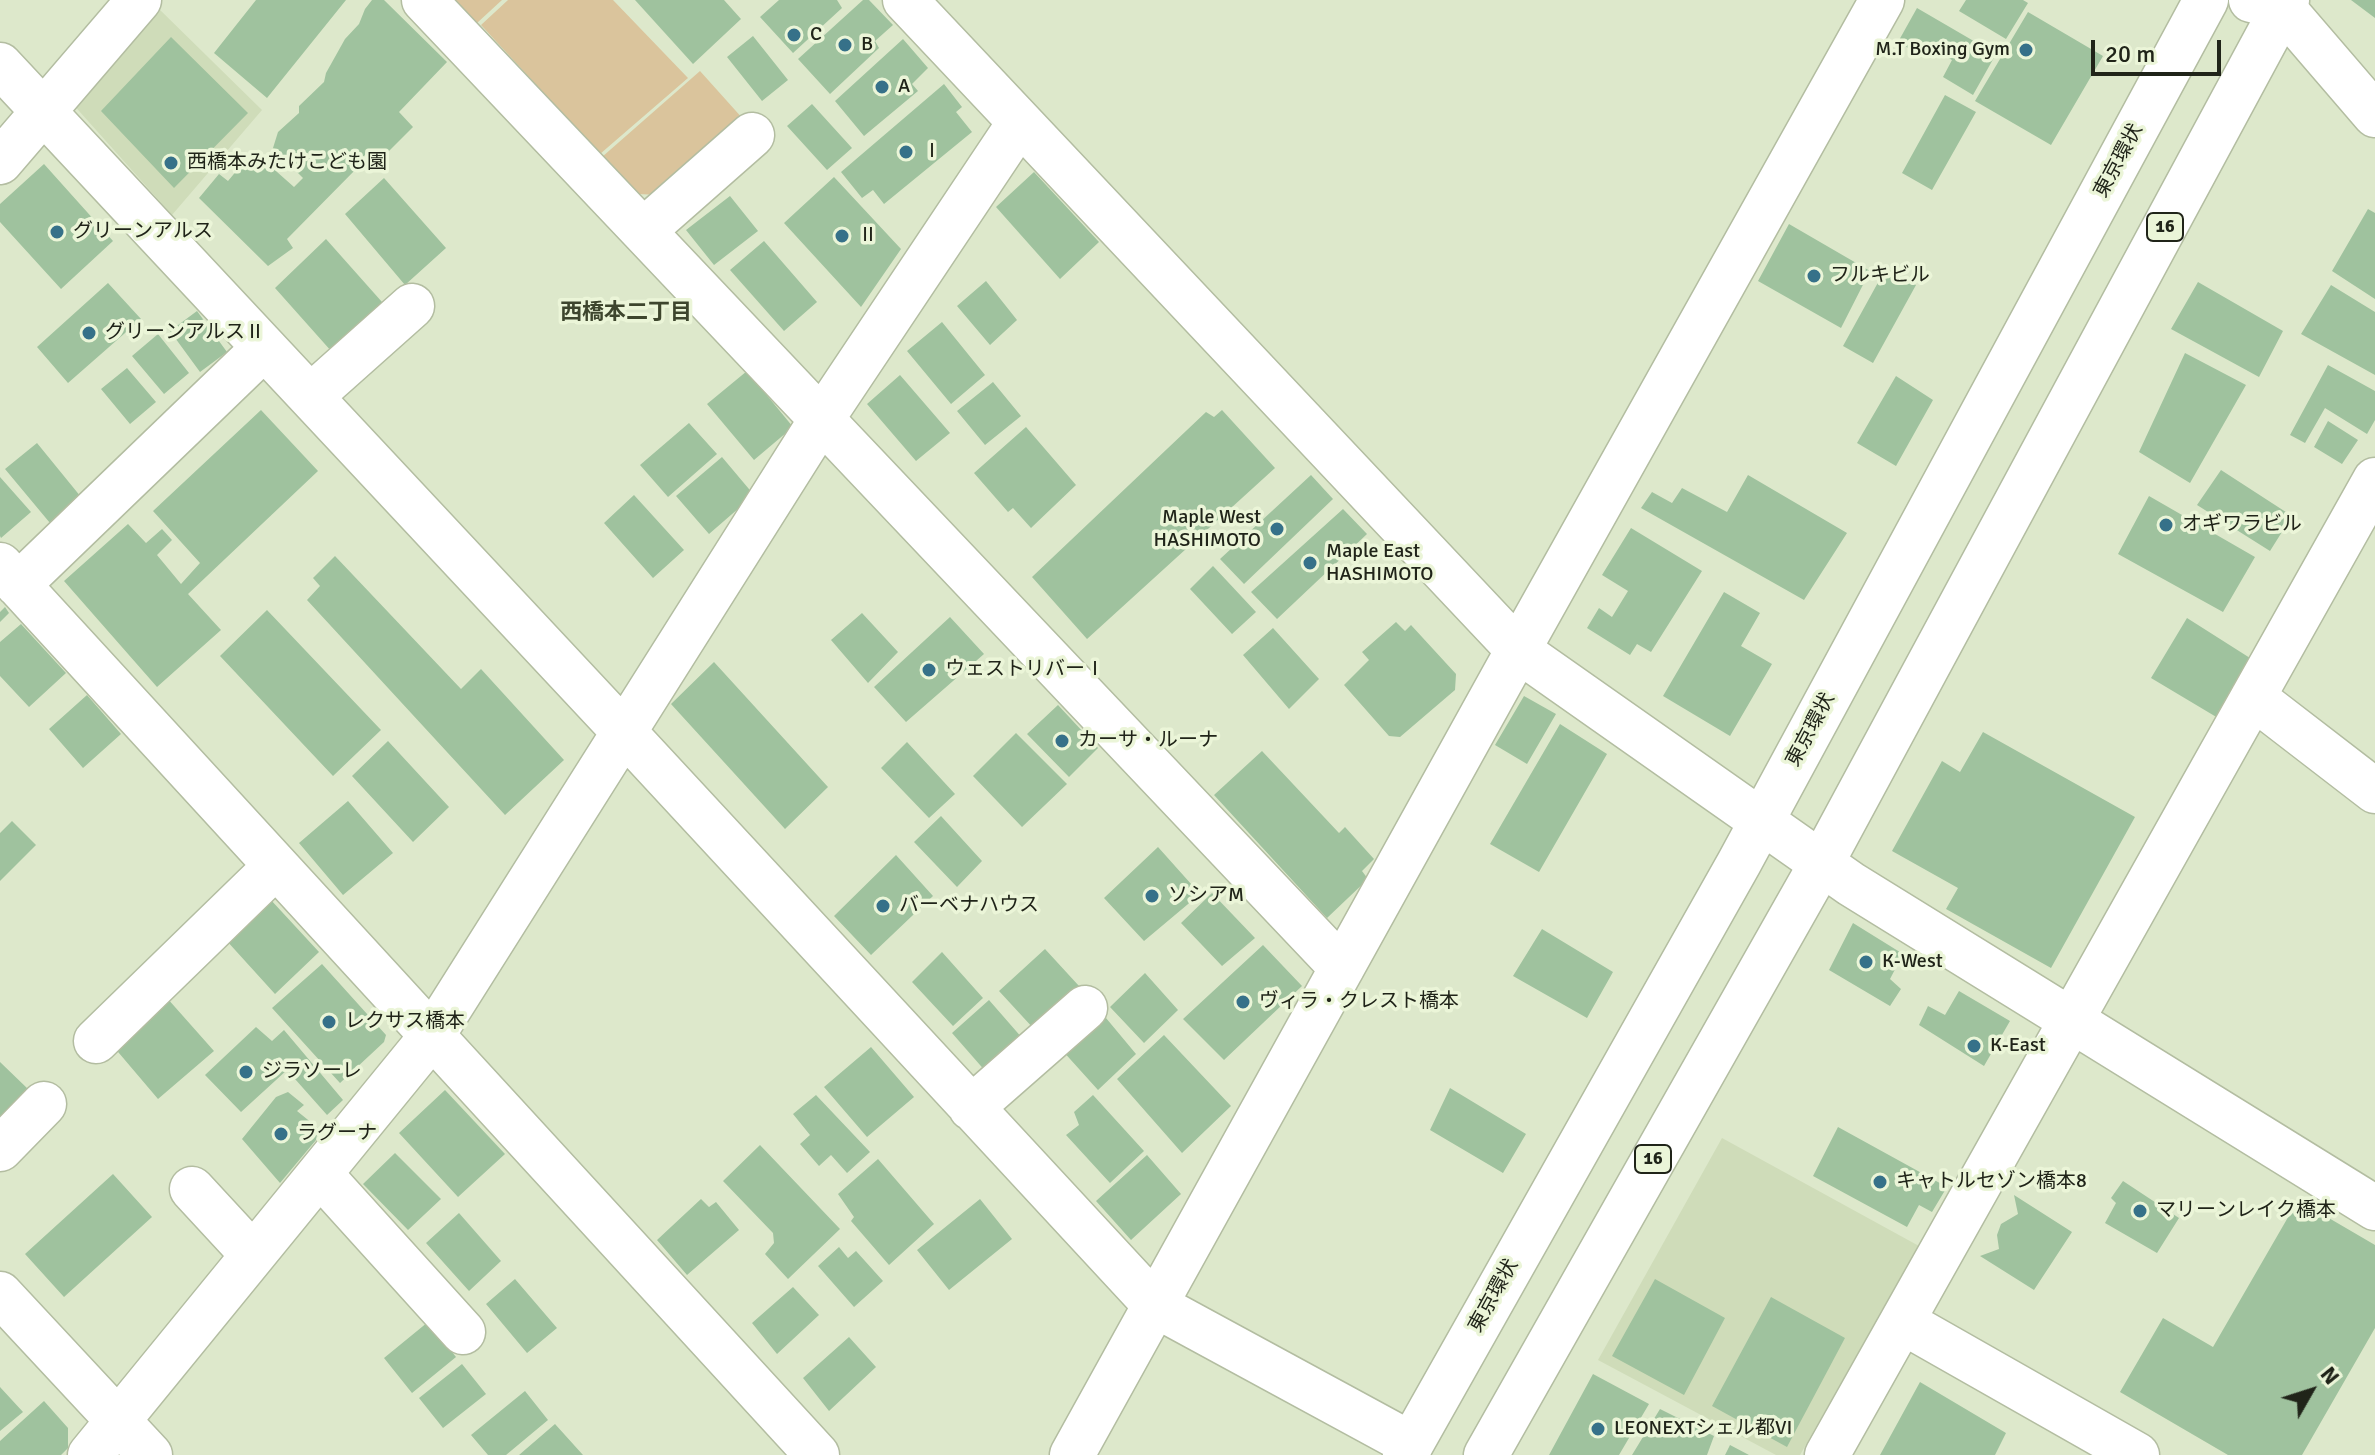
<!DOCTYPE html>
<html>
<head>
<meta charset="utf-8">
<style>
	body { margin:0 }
	#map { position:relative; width:2375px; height:1455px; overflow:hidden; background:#dde8cb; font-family:Signika,sans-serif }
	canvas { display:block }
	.north { position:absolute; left:2271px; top:1351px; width:80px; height:80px; -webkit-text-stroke:6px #ebf5d8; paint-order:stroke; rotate:51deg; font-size:22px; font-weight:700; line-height:32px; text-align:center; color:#202419 }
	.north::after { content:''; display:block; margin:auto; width:28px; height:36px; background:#202419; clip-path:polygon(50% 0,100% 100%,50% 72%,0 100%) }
	.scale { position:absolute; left:2091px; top:40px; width:130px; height:36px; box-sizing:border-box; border:4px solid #202419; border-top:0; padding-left:10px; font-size:24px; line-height:28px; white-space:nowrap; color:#202419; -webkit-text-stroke:6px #ebf5d8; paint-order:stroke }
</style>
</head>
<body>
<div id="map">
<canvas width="2375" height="1455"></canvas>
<div class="north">N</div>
<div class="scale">20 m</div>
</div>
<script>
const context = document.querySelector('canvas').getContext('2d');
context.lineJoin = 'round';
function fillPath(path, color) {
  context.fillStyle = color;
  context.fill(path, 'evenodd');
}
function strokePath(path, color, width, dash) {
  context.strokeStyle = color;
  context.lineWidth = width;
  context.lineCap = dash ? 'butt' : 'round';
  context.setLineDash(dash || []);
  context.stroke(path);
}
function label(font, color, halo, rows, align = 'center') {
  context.font = font + ' Signika,"Noto Sans JP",sans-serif';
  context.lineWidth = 7;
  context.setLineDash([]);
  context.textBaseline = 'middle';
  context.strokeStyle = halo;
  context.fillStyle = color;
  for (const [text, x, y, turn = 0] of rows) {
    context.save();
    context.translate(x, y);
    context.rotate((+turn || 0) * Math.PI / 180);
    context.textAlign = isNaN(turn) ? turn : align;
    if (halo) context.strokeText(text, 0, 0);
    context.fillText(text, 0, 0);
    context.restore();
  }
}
fillPath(new Path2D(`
	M155 5 262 110 172 215 71 102Z
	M1722 1138 1919 1246 1800 1455H1776L1598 1360Z`), '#cfdcb9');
fillPath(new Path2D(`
	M455 0H502L477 23Z
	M508 0H613L688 78 600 154 481 25Z
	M700 71 744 120 661 195 637 194 602 157Z`), '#dac49c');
fillPath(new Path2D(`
	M256 0H346L267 98 214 53Z
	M372 0H384L447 62 399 112 413 127 381 159 370 149 359 162V166L287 239 293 248 268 266 199 198 219 174 228 181 248 157 260 167 268 164 294 187 303 178 273 148 278 132 299 113V106L324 82 326 73 345 39 359 24 365 9Z
	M635 0H724L741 19 693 64Z
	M779 0H837L842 8 793 53 760 17Z
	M863 0H869L893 25 875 41 879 48 830 94 798 59Z
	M1966 0H2023L2028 3 2006 39 1959 11Z
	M2351 0H2375V18Z
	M1917 8 1996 54 1973 95 1943 77 1952 60 1925 46 1920 55 1898 42Z
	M2028 12 2103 56 2051 145 1975 101Z
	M753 36 788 80 762 101 727 57Z
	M171 37 248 113 174 188 101 111Z
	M903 39 928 68 912 84 918 91 864 136 835 101Z
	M944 84 962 107 956 112 972 132 884 204 873 190 862 198 841 172Z
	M1945 95 1976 112 1932 190 1902 173Z
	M812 104 852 148 827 170 787 126Z
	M44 164 113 241 61 289 0 222V204Z
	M1034 172 1099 242 1060 279 996 207Z
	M834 177 901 249 861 307 784 223Z
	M384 178 446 248 405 285 345 214Z
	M730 196 758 231 714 265 686 230Z
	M2368 209 2375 213V299L2332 271Z
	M1789 224 1870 271 1841 328 1758 281Z
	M326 239 382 302 332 352 275 288Z
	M764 241 817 302 784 331 730 270Z
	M1886 268 1916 285 1873 363 1843 346Z
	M986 281 1017 320 990 345 957 306Z
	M2198 282 2283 331 2259 377 2171 329Z
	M108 283 141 319 68 383 37 347Z
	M2331 285 2375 312V375L2301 334Z
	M197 311 227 352 200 372 170 331Z
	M942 322 985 375 951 404 907 351Z
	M158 334 189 373 164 394 132 356Z
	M2185 353 2246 385 2190 483 2139 452Z
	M2328 365 2375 391V420L2367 434 2325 408 2305 443 2290 435Z
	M127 368 156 402 130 424 101 389Z
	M747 371 793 427 754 460 707 404Z
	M900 375 950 433 916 461 867 404Z
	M1896 376 1933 400 1896 466 1857 443Z
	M993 382 1021 416 985 445 957 411Z
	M261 410 318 471 188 594 221 630 157 687 64 581 128 524 146 543 162 529 172 540 157 555 181 584 200 563 153 511Z
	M1222 410 1275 468 1087 639 1032 577 1206 412 1214 417Z
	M2328 421 2358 440 2342 464 2314 447Z
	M689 423 717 454 668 497 640 465Z
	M1026 427 1076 485 1031 528 1013 508 1008 512 974 473Z
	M37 443 81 497 50 523 5 469Z
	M722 457 754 495 709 534 676 496Z
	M2221 470 2292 516 2270 551 2197 505Z
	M1311 475 1333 499 1244 584 1220 559Z
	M1748 475 1847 533 1804 600 1641 508 1652 492 1672 503 1682 488 1727 512Z
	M0 477 31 512 1 538 0 536Z
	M634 495 684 550 653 578 604 523Z
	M2149 496 2255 557 2223 612 2118 554Z
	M1343 509 1367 534 1277 619 1251 592Z
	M1631 528 1702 571 1651 652 1637 644 1630 655 1587 628 1599 608 1612 617 1628 591 1602 575Z
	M335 556 461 689 481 669 564 760 505 815 307 600 320 586 313 578Z
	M1213 566 1256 612 1232 634 1190 589Z
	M1724 592 1760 613 1741 646 1772 664 1730 736 1663 696Z
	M5 607 9 613 0 622V612Z
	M267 610 381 730 333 776 220 656Z
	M862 613 898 652 868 683 831 640Z
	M950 617 984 654 906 722 874 687Z
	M2187 618 2250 658 2218 718 2151 678Z
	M1396 622 1405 631 1411 625 1456 674 1455 690 1400 737 1389 736 1344 685 1369 660 1362 652Z
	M21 624 66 673 29 707 0 676V642Z
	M1273 628 1319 679 1289 709 1243 655Z
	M714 662 828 787 785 829 671 704Z
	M87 695 121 734 83 768 49 729Z
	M1524 696 1556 714 1527 764 1495 745Z
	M1058 705 1098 748 1069 777 1027 734Z
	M1560 724 1607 754 1539 872 1490 844Z
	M1983 732 2135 817 2051 968 1946 909 1958 888 1892 851 1942 761 1960 772Z
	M1016 733 1067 784 1022 827 973 776Z
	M388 741 449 807 413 842 352 776Z
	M907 742 955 794 929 818 881 768Z
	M1262 751 1339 833 1345 827 1374 859 1362 871 1368 879 1327 918 1214 795Z
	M348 801 393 853 343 895 299 843Z
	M941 816 982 861 957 887 914 842Z
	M12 821 36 845 0 881V833Z
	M1158 847 1200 894 1144 941 1104 898Z
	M896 855 933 896 871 955 834 916Z
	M1212 893 1255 938 1222 966 1181 923Z
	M270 899 319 952 275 994 226 940Z
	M1853 923 1903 954 1890 979 1901 989 1890 1006 1829 970Z
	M1542 929 1613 972 1587 1018 1513 976Z
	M1263 945 1302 986 1224 1060 1183 1019Z
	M1045 949 1079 986 1034 1029 999 991Z
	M942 952 983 998 953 1026 912 982Z
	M322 964 386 1035 384 1042 340 1083 272 1008Z
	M1145 973 1178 1010 1144 1043 1110 1007Z
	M1959 991 2010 1021 1984 1066 1919 1025 1928 1006 1945 1015Z
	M167 998 214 1051 158 1099 113 1046Z
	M989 1000 1023 1039 987 1073 952 1033Z
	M1101 1012 1136 1054 1098 1090 1061 1049Z
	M256 1027 272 1041 284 1030 343 1100 327 1115 287 1070 241 1112 205 1075Z
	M1164 1035 1231 1106 1182 1153 1117 1079Z
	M871 1047 914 1097 867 1137 824 1087Z
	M0 1062 28 1089 0 1118Z
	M1450 1088 1526 1134 1503 1173 1430 1130Z
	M445 1090 505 1154 458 1197 399 1133Z
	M288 1092 304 1105 297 1111 318 1128 316 1140 280 1183 242 1139 276 1097Z
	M816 1095 870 1152 847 1173 831 1155 819 1166 800 1144 810 1135 793 1114Z
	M1093 1095 1144 1151 1110 1183 1066 1135 1079 1125 1074 1112Z
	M1838 1127 1947 1187 1932 1212 1919 1205 1907 1227 1813 1176Z
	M760 1145 840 1229 788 1279 765 1254 774 1243 773 1233 723 1181Z
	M395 1153 441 1199 408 1230 363 1184Z
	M1147 1155 1181 1194 1131 1240 1096 1201Z
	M878 1159 934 1224 889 1265 851 1221 854 1217 838 1194Z
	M113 1174 152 1217 64 1297 25 1254Z
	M2123 1181 2179 1218 2157 1253 2105 1223 2116 1203 2111 1198Z
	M2014 1195 2072 1232 2034 1290 1980 1256 1999 1249 1997 1235 2001 1224 2018 1214Z
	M701 1199 709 1207 716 1202 739 1230 687 1275 657 1240Z
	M980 1199 1012 1239 949 1290 917 1250Z
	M2298 1200 2375 1245V1328L2302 1455H2228L2120 1392 2163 1318 2213 1347Z
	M459 1213 501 1261 469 1291 426 1243Z
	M839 1247 848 1258 856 1251 883 1281 854 1307 818 1266Z
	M515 1279 557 1328 527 1353 486 1304Z
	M1655 1279 1725 1318 1684 1395 1612 1356Z
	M793 1287 819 1315 777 1354 752 1323Z
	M1771 1297 1845 1338 1787 1447 1712 1406Z
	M428 1322 456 1357 412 1393 384 1358Z
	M849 1337 876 1367 829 1411 803 1378Z
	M462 1364 486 1394 443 1428 419 1398Z
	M1593 1374 1649 1404 1619 1455H1549Z
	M1920 1382 2006 1433 1995 1455H1880Z
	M0 1387 23 1412 0 1431Z
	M525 1391 548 1420 506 1455H488L471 1435Z
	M44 1401 68 1428V1448L61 1455H0V1441Z
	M1660 1409 1714 1436 1707 1455H1632Z
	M555 1424 583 1455H519Z
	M1730 1445 1749 1455H1725Z`), '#9fc29e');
const minor = new Path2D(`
	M424 0 1342 968
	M905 0 1518 650 1851 884 2375 1208
	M2251 0 2283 8 2375 115
	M0 65 624 732 1155 1305 1411 1444
	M0 162 139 0
	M643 231 752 135
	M311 396 412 306
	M0 565 817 1455
	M18 585 264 348
	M2253 697 2375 791
	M96 1041 276 866
	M971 1108 1085 1008
	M0 1149 44 1104
	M320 1174 463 1332
	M192 1189 253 1255
	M0 1294 150 1455
	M1903 1322 2137 1455
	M90 1455 432 1036 821 420 1020 122
	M1072 1455 1518 650 1882 0
	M1827 1455 2375 480`);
const highway = new Path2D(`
	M1405 1455 1739 863 2206 0
	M1486 1455 1821 864 2287 0`);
strokePath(minor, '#b3bda1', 47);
strokePath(highway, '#b3bda1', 47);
strokePath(minor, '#fff', 44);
strokePath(highway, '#fff', 44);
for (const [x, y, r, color] of [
	[794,35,8,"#367189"],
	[845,45,8,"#367189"],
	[2026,50,8,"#367189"],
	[882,87,8,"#367189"],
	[906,152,8,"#367189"],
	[171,163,8,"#367189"],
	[57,232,8,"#367189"],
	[842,236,8,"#367189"],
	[1814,276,8,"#367189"],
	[89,333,8,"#367189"],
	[2166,525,8,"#367189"],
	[1277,529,8,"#367189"],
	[1310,563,8,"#367189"],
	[929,670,8,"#367189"],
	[1062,741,8,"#367189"],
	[1152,896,8,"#367189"],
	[883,906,8,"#367189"],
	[1866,962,8,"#367189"],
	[1243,1002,8,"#367189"],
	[329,1022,8,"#367189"],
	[1974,1046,8,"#367189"],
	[246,1072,8,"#367189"],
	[281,1134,8,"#367189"],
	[1880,1182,8,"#367189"],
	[2140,1211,8,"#367189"],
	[1598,1429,8,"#367189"]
]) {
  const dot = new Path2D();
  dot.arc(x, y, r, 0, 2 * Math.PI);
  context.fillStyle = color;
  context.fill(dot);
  strokePath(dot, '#ebf5d8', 3);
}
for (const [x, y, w] of [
	[2165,227,36],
	[1653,1159,36]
]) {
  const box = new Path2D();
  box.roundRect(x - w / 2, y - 14, w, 28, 6);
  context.fillStyle = '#ebf5d8';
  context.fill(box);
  strokePath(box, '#202419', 2);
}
label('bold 18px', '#202419', null, [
	["16",2165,227],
	["16",1653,1159]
]);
label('20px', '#202419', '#ebf5d8', [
	["C",810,35],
	["B",861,45],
	["M.T Boxing Gym",2010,50,"right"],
	["A",898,87],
	["Ⅰ",922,152],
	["西橋本みたけこども園",187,163],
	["グリーンアルス",73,232],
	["Ⅱ",858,236],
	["フルキビル",1830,276],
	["グリーンアルスⅡ",105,333],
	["Maple West",1261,518,"right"],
	["HASHIMOTO",1261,541,"right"],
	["オギワラビル",2182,525],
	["Maple East",1326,552],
	["HASHIMOTO",1326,575],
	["ウェストリバーⅠ",945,670],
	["カーサ・ルーナ",1078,741],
	["ソシアM",1168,896],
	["バーベナハウス",899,906],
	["K-West",1882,962],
	["ヴィラ・クレスト橋本",1259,1002],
	["レクサス橋本",345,1022],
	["K-East",1990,1046],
	["ジラソーレ",262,1072],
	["ラグーナ",297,1134],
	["キャトルセゾン橋本8",1896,1182],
	["マリーンレイク橋本",2156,1211],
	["LEONEXTシェル都VI",1614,1429]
], 'left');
label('20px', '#202419', '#ebf5d8', [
	["東京環状",2119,161,-62],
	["東京環状",1811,730,-62],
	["東京環状",1494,1296,-61]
]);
label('bold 22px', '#3d452d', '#ebf5d8', [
	["西橋本二丁目",626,313]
]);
</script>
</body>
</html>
